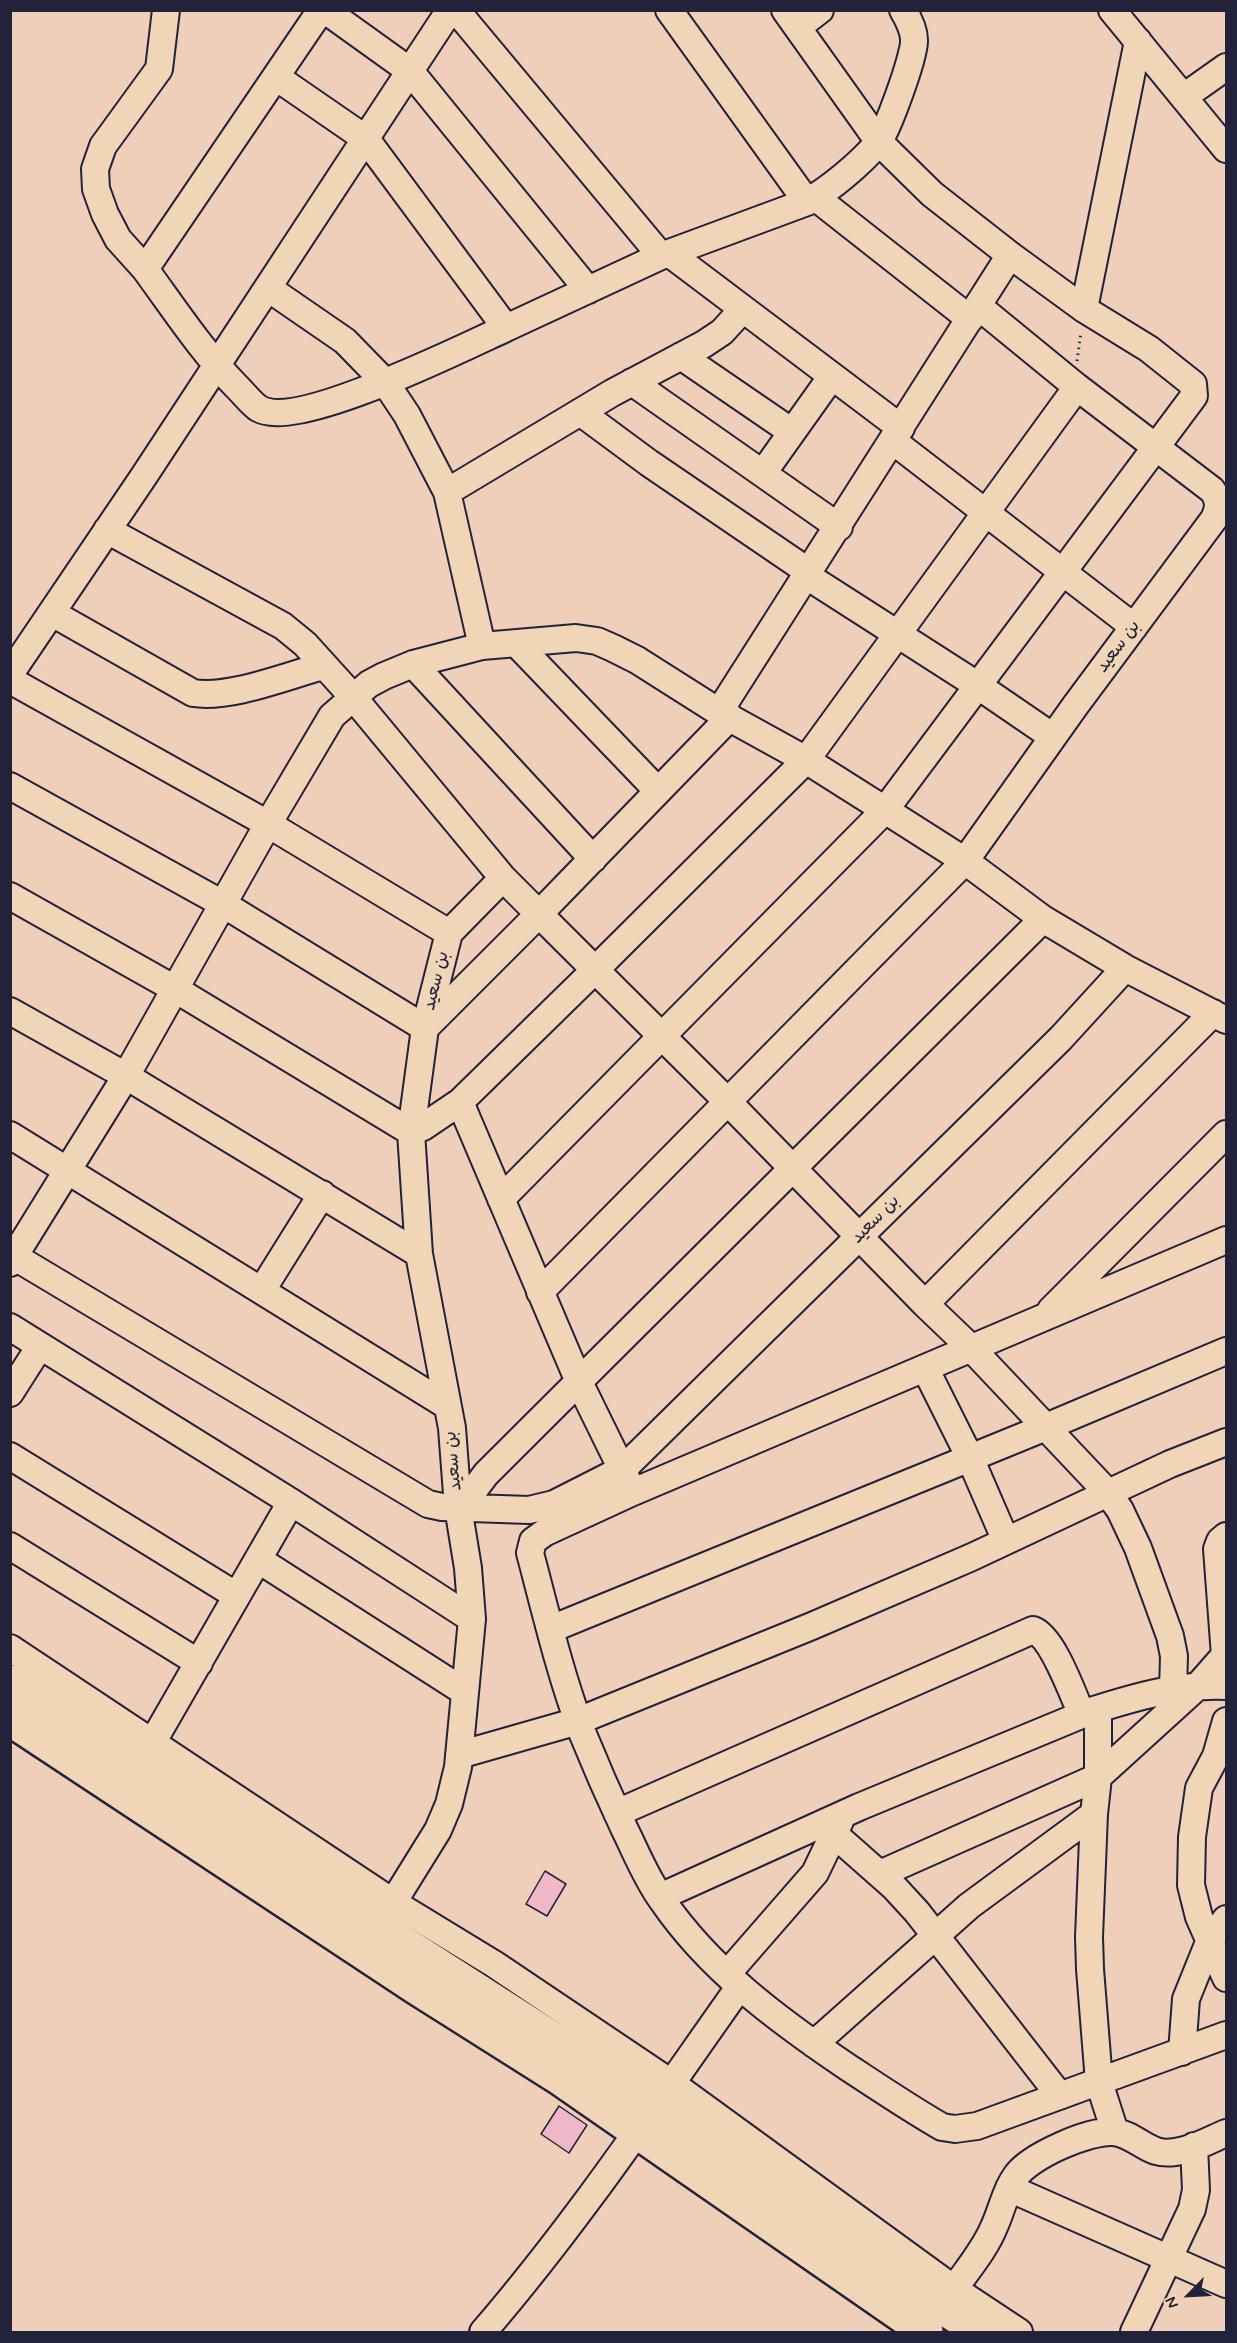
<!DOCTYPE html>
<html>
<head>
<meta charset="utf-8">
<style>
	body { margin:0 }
	#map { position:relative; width:1237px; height:2343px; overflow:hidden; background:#f0cfba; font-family:Mynerve,sans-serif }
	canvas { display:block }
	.frame { position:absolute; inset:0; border:12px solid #22223b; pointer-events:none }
	.north { position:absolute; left:1159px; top:2265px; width:60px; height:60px; -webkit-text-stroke:4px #f0d5b7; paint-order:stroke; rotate:246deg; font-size:16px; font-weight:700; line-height:24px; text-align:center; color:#22223b }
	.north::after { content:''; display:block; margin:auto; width:21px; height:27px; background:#22223b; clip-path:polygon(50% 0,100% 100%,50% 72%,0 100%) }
</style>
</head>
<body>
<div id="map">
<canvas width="1237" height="2343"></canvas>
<div class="frame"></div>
<div class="north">N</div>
</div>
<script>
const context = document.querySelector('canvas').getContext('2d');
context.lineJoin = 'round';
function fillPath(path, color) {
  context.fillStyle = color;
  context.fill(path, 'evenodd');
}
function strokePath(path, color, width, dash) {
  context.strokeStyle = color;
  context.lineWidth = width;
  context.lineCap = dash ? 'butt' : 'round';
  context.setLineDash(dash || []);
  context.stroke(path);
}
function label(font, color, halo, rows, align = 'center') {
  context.font = font + ' Mynerve,"Playpen Sans Arabic",sans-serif';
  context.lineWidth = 5;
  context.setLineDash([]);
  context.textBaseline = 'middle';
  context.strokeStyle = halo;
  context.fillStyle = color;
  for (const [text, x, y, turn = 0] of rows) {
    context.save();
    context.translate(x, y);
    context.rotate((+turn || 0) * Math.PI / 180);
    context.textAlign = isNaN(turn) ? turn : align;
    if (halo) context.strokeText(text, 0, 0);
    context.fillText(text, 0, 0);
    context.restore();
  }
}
const building = new Path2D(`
	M545 1871 566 1884 547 1916 526 1904Z
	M559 2106 587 2125 569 2153 541 2134Z`);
fillPath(building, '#f0b7c8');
strokePath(building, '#22223b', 1.5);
const minor = new Path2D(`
	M325 10 410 71 588 290
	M456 10 661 256
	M1112 10 1226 149
	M798 27 820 10
	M276 77 366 139 506 328C464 347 295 432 258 408 251 403 244 394 238 388 203 353 175 310 145 269L321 10
	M1185 96 1226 67
	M815 197 970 319
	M807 202C830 189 860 164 877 144 887 132 915 55 914 40 914 31 908 18 903 10
	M669 253 901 428
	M145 269 118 239 105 214 96 189 95 169 103 146 159 69 166 10
	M268 288 345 341 385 382 407 415 447 492 482 646
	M1084 309 1138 41
	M506 328 661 256 807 202 669 10
	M681 356 792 432
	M632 382 839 527
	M580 412 649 463 809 572
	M893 441 1134 627
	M763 473 832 376
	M447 492 612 393 704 344 722 332 743 309
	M107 530 283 626 305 644 353 697 503 878
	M807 576 977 685 1053 737
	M52 613 193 693C230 699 286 676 323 666
	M516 643 658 791
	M413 664 593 859
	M10 674 144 476 450 10
	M10 680 268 824 449 933
	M719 712 1010 255
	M10 786 223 904 425 1028 539 914 728 1102 925 1304 972 1349 1108 1493 1120 1510 1138 1548 1170 1636 1174 1656 1173 1690
	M10 896 175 989 411 1132 423 1127 460 1102 596 969 806 760 1077 387
	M449 933 425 1028 411 1132 419 1254 452 1428 458 1507 468 1568 472 1619
	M449 933 503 878 539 914 730 717
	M10 1011 126 1076 419 1254
	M460 1102 579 1382 633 1492 1226 1240
	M10 1135 446 1405
	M501 1199 885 810 1194 396 1193 384 1149 349 1084 309 1010 255 932 194 879 142 785 10
	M10 1254 428 1504 442 1507 529 1510 554 1504 623 1469 1061 1038 1125 968
	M10 1263 126 1076 268 824 332 716 369 684 384 676 413 664 482 646 576 638 597 641 613 648 637 660 719 712 806 760 885 810 965 861 1043 919 1125 968 1226 1020
	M262 1290 322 1194
	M540 1292 965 861 1075 706 1214 519C1219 508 1220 500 1212 490L1077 387 978 306
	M925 1304 1213 1013
	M1051 1310 1226 1134
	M10 1327 291 1502 472 1619 458 1767 449 1804 438 1830 384 1917
	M925 1368 970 1458 1006 1541
	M10 1393 40 1346
	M10 1456 237 1596
	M633 1492 544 1533 533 1541 530 1553C546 1613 560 1674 582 1732 595 1764 609 1796 624 1828 636 1852 646 1878 662 1900 709 1969 778 2020 846 2066 878 2087 909 2108 942 2127L955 2129 977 2126 1226 2035
	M462 1506 486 1474 1043 919
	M10 1546 199 1663
	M259 1560 465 1692
	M551 1629 1046 1427 1226 1351
	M10 1648 394 1903 494 1964 671 2083 954 2289 1019 2332
	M1225 1656 1217 1549 1220 1541 1226 1536
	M1098 1709V1777L1094 1814 1089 1937 1090 1969 1099 2082 1115 2132
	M1226 1721 1216 1756 1199 1788 1192 1837 1191 1885 1199 1917 1226 1978
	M459 1755 578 1721 812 1626 972 1557 1170 1464 1226 1442
	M144 1757 291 1502
	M617 1813 1033 1630C1053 1637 1073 1695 1082 1715
	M834 1834 894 1887 917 1912 1060 2096
	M880 1874 1098 1777 1197 1687 1226 1654
	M660 1897 859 1807 1091 1711C1135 1697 1180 1684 1226 1686
	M727 1974 815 1873 840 1821
	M814 2044 969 1906 1094 1814
	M1182 2052 1186 1999 1209 1942 1226 1919
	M1009 2188 1226 2284
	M954 2289C968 2269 985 2249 994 2227 1002 2210 1005 2191 1016 2176 1030 2156 1089 2130 1114 2132 1131 2134 1141 2146 1156 2151 1178 2158 1207 2141 1226 2133
	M483 2332C577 2223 657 2103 740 1986
	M1134 2332 1192 2209 1196 2190 1194 2146`);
const major = new Path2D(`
	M10 1682 377 1926 656 2105 925 2296 981 2332
	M10 1719 417 1988 558 2077 926 2332`);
strokePath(minor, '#22223b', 30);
strokePath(major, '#22223b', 38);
strokePath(new Path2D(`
	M1077 361 1081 332`), '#22223b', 3, [1.5, 4.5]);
strokePath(minor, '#f0d5b7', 26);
strokePath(major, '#f0d5b7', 33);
label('18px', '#22223b', '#f0d5b7', [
	["بن سعيد",1119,647,-53],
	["بن سعيد",437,981,-76],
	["بن سعيد",876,1220,-45],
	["بن سعيد",454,1461,-95]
]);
</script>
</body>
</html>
